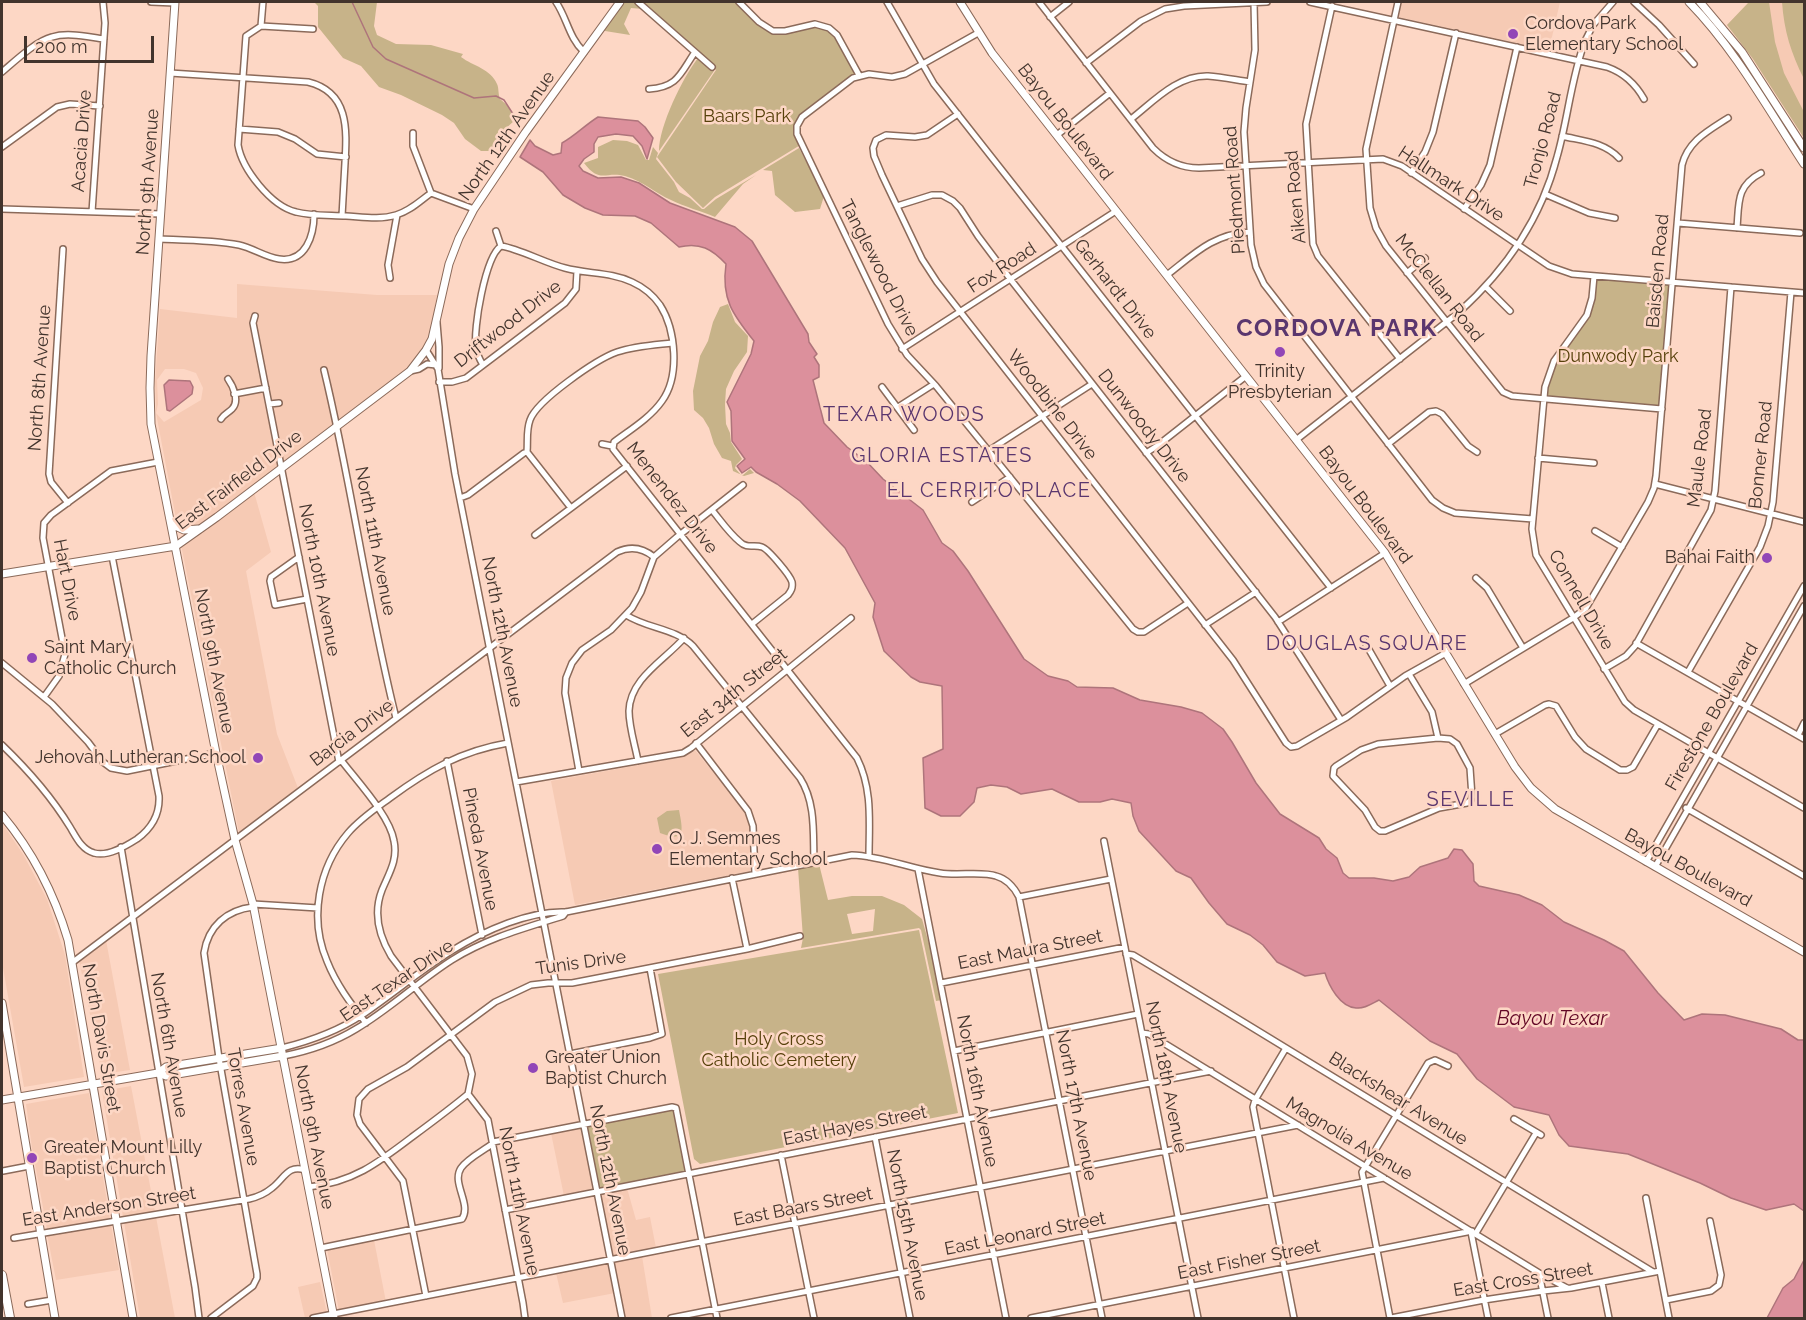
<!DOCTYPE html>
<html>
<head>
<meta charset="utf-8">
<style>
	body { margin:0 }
	#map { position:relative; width:1806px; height:1320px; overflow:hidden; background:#fdd7c5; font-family:Raleway,sans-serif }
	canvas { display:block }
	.frame { position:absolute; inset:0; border:3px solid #42342d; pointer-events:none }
	.scale { position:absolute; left:24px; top:36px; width:130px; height:27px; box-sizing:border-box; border:3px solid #42342d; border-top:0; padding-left:8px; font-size:18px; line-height:21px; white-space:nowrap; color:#42342d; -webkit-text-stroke:4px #fdd7c5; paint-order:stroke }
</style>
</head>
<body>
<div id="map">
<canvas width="1806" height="1320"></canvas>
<div class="frame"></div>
<div class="scale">200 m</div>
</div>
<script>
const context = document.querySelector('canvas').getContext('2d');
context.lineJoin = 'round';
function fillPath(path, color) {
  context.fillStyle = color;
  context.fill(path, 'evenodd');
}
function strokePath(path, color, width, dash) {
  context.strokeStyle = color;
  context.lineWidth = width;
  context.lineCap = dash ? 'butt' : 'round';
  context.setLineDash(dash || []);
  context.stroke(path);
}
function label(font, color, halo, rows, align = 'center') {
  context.font = font + ' Raleway,sans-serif';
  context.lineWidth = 5;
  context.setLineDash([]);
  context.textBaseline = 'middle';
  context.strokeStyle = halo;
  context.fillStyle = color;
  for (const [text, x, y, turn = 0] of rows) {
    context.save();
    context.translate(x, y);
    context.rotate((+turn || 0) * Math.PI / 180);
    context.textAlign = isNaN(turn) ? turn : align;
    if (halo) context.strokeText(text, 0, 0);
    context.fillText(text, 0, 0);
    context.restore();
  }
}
fillPath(new Path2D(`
	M1400 2H1560L1549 50 1398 17Z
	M1749 2H1804V138L1753 59 1727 25Z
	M237 284 377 295H437L430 337 425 348 409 369 339 422 326 367 322 368 335 424 284 463 272 407 281 405V400L271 402 256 323 258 314 254 313 251 323 263 386 236 391 232 379 228 376 225 379 230 386 234 401 232 406 221 414 218 421 222 422 223 418 237 407 238 403 237 396 264 391 280 466 200 526 185 527 177 524 156 413 155 382 160 309 237 318ZM165 369H184L196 373 203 388 201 400 164 422 156 413 158 404 157 380Z
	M254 492 271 552 246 571 277 734 298 788 239 833 181 545Z
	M695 750 746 813 750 827V871L575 905 551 781 683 757Z
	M2 823 23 854 47 899 65 955 84 1077 24 1087 2 962Z
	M106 940 130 1070 102 1074 79 960Z
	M131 1086 155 1212 123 1217 102 1091Z
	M89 1093 110 1219 47 1229 32 1148 26 1104Z
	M582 1127 594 1190 564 1196 551 1133Z
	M627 1188 636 1220 650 1217 656 1248 612 1257 600 1194Z
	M156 1217 175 1318H140L124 1222Z
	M111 1224 119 1270 56 1280 47 1234Z
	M374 1240 386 1302 339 1311 327 1249Z
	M642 1256 652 1318H624L613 1262Z
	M609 1263 615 1293 563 1303 556 1273Z
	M320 1282 327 1313 305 1318 298 1287Z`), '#f6cab4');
fillPath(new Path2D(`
	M314 2H377L374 26 377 35 396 44 431 45 463 54 461 57C473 66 491 69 497 84 499 88 498 94 500 99 508 106 513 110 514 121L504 130 493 144 498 149 492 151H481L465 139 454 123 442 115 401 95 379 87 361 66 343 58 318 27V6Z
	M622 2H635L643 9 631 8 624 24 630 35 605 31 603 29Z
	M638 2H739L773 31 809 25 833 31 859 75 801 118 797 126 802 144 715 197 703 208 676 182 657 157 716 70Z
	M1749 2H1769L1775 42 1784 73 1804 112V138L1753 59 1727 25Z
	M1782 2H1804V79C1791 53 1784 31 1782 2Z
	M698 58 714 71 659 151C659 126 683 77 698 58Z
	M613 140 627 141 638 145 646 160H649L653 147 658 153 656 159 674 182 679 192 690 198 702 209H704L716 199 756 175 743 184 715 217C701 211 685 207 671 200 655 193 643 181 625 176 605 171 600 184 584 163L598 158V147Z
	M799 148 824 196 820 209 795 212 775 195 772 171 763 170Z
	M1594 276 1672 282 1662 409 1543 399 1550 369 1587 315Z
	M728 304 735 322 748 336 747 352 734 371 726 389 725 404 726 424 730 433 731 442 742 459 736 465 735 468 741 475H743L750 469 754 473 744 476 733 471 731 461 722 458 714 444 709 428 703 418 694 410 693 391 700 356 708 341 713 322 720 307Z
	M679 810C683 831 686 843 660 833L657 818 667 811Z
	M819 864 828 900 852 896H882L904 905 922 919 935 965 942 1000 936 1001 921 930 919 928 801 948 803 938 798 868ZM875 909 873 931 852 934 847 914Z
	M919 930 958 1113 700 1164 694 1159 658 974Z
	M674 1107 689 1174 597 1192 584 1124Z`), '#c7b389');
const water = new Path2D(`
	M598 117 638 121 645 127 653 138 647 159 642 146 633 136 616 134 598 137 594 144V152L584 159 579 166 583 171 598 178 621 177 639 183 670 203 735 227 752 241 808 334 809 342 817 354 814 357 819 365V377L813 380 824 423 847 447 866 461 883 479 923 510 942 543 953 551 968 571 1024 659 1048 676 1068 681 1077 687 1113 688 1140 700 1181 707 1202 713 1223 729 1232 742 1256 783 1280 814 1319 838 1326 849 1337 858 1343 873 1349 878H1374L1393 881 1409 877 1420 867 1448 858 1454 849 1462 850 1473 864 1474 881 1479 886 1519 895 1542 905 1564 922 1604 940 1624 951 1658 993 1684 1020 1702 1014 1725 1015 1781 1029 1798 1040H1804V1211L1794 1204 1766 1210 1731 1198 1700 1183 1628 1154 1569 1146 1559 1135 1549 1115 1514 1107 1477 1079 1457 1054 1430 1041 1379 1000C1371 1004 1364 1009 1356 1008 1340 1007 1329 986 1325 973L1305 976 1277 962 1263 945 1250 935 1227 924 1209 903 1191 878 1176 871 1139 831 1133 816 1131 803 1112 799 1100 802H1079L1052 789 1021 794 1007 787 991 785 977 788 974 802 960 816H941L925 808 923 758 943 749 942 686 920 682 911 677 884 651 873 617 875 603 845 548 800 501 777 484 756 472 751 467 742 473 737 466 745 459 732 441 731 411 727 402 751 354 754 341C733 315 721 299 726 264 712 249 700 242 679 247L651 223 635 216 603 215 585 208 563 195 543 172 520 157 530 140 535 146 553 155 561 153 562 143C575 136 585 125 598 117Z
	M169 380 190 381 193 387 192 394 170 411 167 410 164 385Z
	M1804 1260V1318H1767L1783 1288 1794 1279Z`);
fillPath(water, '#dc909c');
strokePath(water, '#ae747b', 1.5);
strokePath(new Path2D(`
	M352 2 373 47 386 59 474 98 496 96 504 100 515 117`), '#ae747b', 1.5);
const minor = new Path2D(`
	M151 2 175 3
	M263 2 261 26 246 36 238 145C242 169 271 206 296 212 311 216 330 215 346 216 363 217 380 220 396 215 410 211 420 201 431 193L474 209
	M556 2C567 18 569 38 584 52
	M638 2 712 67
	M739 2 759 22 773 31H785L815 24 829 28 837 35 859 75
	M887 2 934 84 1331 588
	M1039 2 1153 148C1166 161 1180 168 1199 168L1383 159 1402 166 1549 266 1572 274 1804 293
	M1254 2 1255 50 1246 108 1244 132 1251 245 1256 267 1264 284 1432 500 1443 508 1455 513 1533 519
	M1310 2 1607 67C1624 73 1635 83 1644 99
	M1398 2 1366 149 1370 208 1376 228 1386 246 1503 392 1512 396 1662 409
	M1634 2 1659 25 1694 64
	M1332 6 1306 124 1313 244 1318 256 1400 359
	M1050 17 1069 2
	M261 26 313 29
	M978 33 905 74 892 77 869 74 853 78 802 117 797 126V134L888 324 907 355 936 386 1133 629 1138 632H1144L1188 603
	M1086 63 1141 21 1165 9 1184 6 1267 2
	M2 72C15 61 36 41 52 37 68 32 88 37 104 39
	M170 73 308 82C349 92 347 129 345 163 344 181 343 198 342 216
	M649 89C678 87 680 74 695 52
	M958 114 927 135 915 137 886 135 876 140 873 148 874 156 882 175 922 259 937 282 1233 660 1286 743 1291 747 1297 746 1347 717 1405 676 1446 653
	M1131 119C1153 102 1177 75 1208 76 1222 77 1236 80 1250 82
	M239 129 278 132 295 139 317 154 346 157
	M413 133V146L431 193
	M1057 135 1110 93
	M1562 136C1583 141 1604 142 1619 158
	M2 147 57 107 70 104 100 106
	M1411 173 1425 152 1433 132 1456 33
	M1545 194 1589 213 1615 218
	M897 206 932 195H942L953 201 960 208 978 236 1011 280 1275 617 1341 720
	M2 209 161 214
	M1464 209 1481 185 1490 165 1517 47
	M92 212 105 23 103 2
	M1678 223 1800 233
	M1737 228C1739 203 1736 186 1761 173
	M496 231 501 246
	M159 239C185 240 213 240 239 245 253 248 265 257 279 259 306 263 314 235 314 214
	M501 246C520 249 545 263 565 268 587 274 611 272 632 282 643 287 653 295 660 305 676 330 680 376 662 401 650 418 630 430 614 442L613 449 857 758C873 790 869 823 869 857
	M63 249 49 474 51 482 68 503
	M1407 273 1425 258
	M1167 275C1194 254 1213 234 1250 232
	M1594 276 1592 298 1587 315 1554 361 1545 387 1532 529 1536 555 1625 702 1634 710 1804 808
	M390 278 388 265 397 215
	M1486 287 1510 311
	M255 316 253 323 339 762
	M437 323 439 347V368
	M902 349 1116 211
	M426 350 438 369 455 474 622 1318
	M483 365C480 360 477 355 476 348 473 329 485 257 501 246
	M324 370C352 485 367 603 396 718
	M410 371 419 369 427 364 436 365
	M439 382H452L466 378 565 303 576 289 577 271
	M882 387 914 430
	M234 394 266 388
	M269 404 279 403
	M898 407 934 384
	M221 419C224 414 228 413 232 409 240 401 233 386 228 379
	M1296 440 1458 313C1506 270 1541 219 1557 157 1568 119 1571 78 1585 41L1593 25 1613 2
	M602 444 612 446
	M1388 444 1429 412 1436 411 1442 414 1468 446 1477 452
	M988 451 1092 384
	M527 452C528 441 526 431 530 420 537 400 597 359 617 352 635 346 654 345 672 343
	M527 452 571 508
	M1146 453 1157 446 1246 376
	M1538 458 1594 463
	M1655 484 1804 522
	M460 498 468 495 524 453 527 452
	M972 502 1010 477
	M712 510C721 521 729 533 740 542 747 549 754 544 762 547 768 549 790 575 792 582 793 588 791 591 788 595L752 624
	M1595 531 1622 547
	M535 535 627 466
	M299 557 271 577 270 581 275 605 307 599
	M1476 578 1487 588 1523 648
	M626 615C648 629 675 628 693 646L800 778C816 803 813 833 814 862
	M1278 622 1385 553
	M1205 625 1256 592
	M1364 641 1390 686
	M1636 643 1804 739
	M2 663 52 704 88 742 103 762 111 768 127 771 216 753
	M1604 669 1626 656 1635 646 1711 510 1715 491 1731 287
	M1688 672 1760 547 1768 526 1773 502 1791 292
	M1409 674 1432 712 1438 738
	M1464 684 1573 618 1586 608 1648 502 1654 488 1656 476 1682 165C1688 141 1708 131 1728 118
	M44 697 59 676 65 654 43 538 44 523 51 515 111 471 158 462
	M1495 734 1545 705 1549 704 1556 706 1575 737 1586 749 1620 770H1627L1633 767 1658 724
	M1798 735 1804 723
	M1438 738 1450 739 1457 744 1470 768 1472 797 1471 800 1467 803 1439 808 1385 831H1380L1375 827 1365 810 1333 776 1334 768 1336 766 1361 750 1378 744Z
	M696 743 748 811 753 826 755 874
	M2 745C28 770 51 796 70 827 76 837 82 850 94 853 108 857 126 846 137 839 152 828 160 814 159 796L112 556
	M447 761 482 935
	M638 761C635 745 629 727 629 711 630 678 665 660 684 638
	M579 771 565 693 566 678 572 663 582 650 611 630 632 608 641 592 654 557 677 537 743 485
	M516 782 683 753 691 748 851 618
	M1686 808 1804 876
	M1104 841 1198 1318
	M121 847 195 1287 199 1318
	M1646 862 1804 586
	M1655 867 1804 606
	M918 869 1006 1318
	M732 878 747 949
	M1019 897 1111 879
	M253 904 318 908
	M1126 954 1133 955 1163 973 1653 1272
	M73 962 617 552C630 546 643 548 654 557
	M941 983 1125 947
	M366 1023C351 1004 336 984 327 961 309 919 318 868 348 833 360 819 375 809 390 798 428 770 461 751 508 743
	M1142 1033 1149 1034 1539 1273 1548 1318
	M282 1048C310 1041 338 1031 362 1015 413 980 448 945 508 923 527 916 546 911 566 912L852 855C882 856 911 869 940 873 957 876 983 871 996 876 1007 879 1014 887 1019 897L1102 1318
	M1286 1048 1255 1100 1253 1107 1294 1318
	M954 1051 1138 1014
	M570 1054 650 1038 662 1034 650 968
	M283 1056C309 1051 333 1043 356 1029 390 1009 419 981 452 960 487 938 525 928 563 916L566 912
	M468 1094 488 1120 523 1303 525 1318
	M1514 1119 1541 1135
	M875 1137 910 1318
	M493 1142 672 1107 676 1108 717 1318
	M781 1155 814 1318
	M3 1171 29 1166
	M308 1187C352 1183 378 1163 412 1137 431 1123 450 1109 468 1094L472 1074 467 1056 391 956C379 936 373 913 382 890 389 873 398 860 394 841 390 816 357 781 341 760
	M1646 1198 1669 1318
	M505 1210 1211 1071
	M1471 1232 1488 1318
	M1476 1233 1536 1133
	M14 1238 249 1199C258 1197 266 1193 272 1188 284 1179 288 1164 305 1170
	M321 1248 462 1219C472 1204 451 1183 461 1168 468 1158 483 1151 492 1144
	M1539 1273 1567 1288
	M1602 1283 1609 1318
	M426 1296 403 1181 360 1124 357 1115 359 1099 368 1089 407 1067 495 1002 531 985 548 983H572L747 949 800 936
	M1666 1300 1711 1291 1719 1285 1721 1275 1710 1221
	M28 1304 52 1300
	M211 1318 253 1286 257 1278V1274L219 1058 204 953C208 926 227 910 253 907
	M313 1318 1298 1125
	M671 1318 1384 1178
	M1031 1318 1472 1231
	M1390 1318 1362 1172 1428 1063 1435 1060 1448 1066
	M1391 1318 1484 1300 1543 1291 1571 1288 1660 1271`);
const major = new Path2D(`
	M175 2 151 356 150 388 151 424 216 753 235 840 253 904 334 1318
	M960 2 992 53 1385 553 1515 767 1531 788 1555 809 1804 952
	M1689 2C1735 49 1768 109 1804 164
	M1700 2 1742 52 1804 148
	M171 524 184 530 198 529
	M2 574 176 546 217 517 410 371 426 350 432 339 449 264 459 238 474 209 525 133 620 2
	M2 815C33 852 54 893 68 940L133 1318
	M2 1003 55 1318
	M158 1073 166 1076 283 1056
	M2 1100 158 1073 166 1067 282 1048`);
const highway = new Path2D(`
	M2 1275 10 1318`);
strokePath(minor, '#8b6a5a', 8);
strokePath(major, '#8b6a5a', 9);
strokePath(highway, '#8b6a5a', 10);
strokePath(minor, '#fff', 5);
strokePath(major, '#fff', 7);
strokePath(highway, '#fff', 8);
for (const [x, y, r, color] of [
	[1513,34,6,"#9146b7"],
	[1280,352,6,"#9146b7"],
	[1767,558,6,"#9146b7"],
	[32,658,6,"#9146b7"],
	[258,758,6,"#9146b7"],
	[657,849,6,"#9146b7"],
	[533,1068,6,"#9146b7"],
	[32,1158,6,"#9146b7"]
]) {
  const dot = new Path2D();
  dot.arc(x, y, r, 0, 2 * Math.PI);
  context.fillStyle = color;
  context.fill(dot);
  strokePath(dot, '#fdd7c5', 2);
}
label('18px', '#42342d', '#fdd7c5', [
	["Cordova Park",1525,24],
	["Elementary School",1525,45],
	["Trinity",1280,372,"center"],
	["Presbyterian",1280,393,"center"],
	["Bahai Faith",1755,558,"right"],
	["Saint Mary",44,648],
	["Catholic Church",44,669],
	["Jehovah Lutheran School",246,758,"right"],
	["O. J. Semmes",669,839],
	["Elementary School",669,860],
	["Greater Union",545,1058],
	["Baptist Church",545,1079],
	["Greater Mount Lilly",44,1148],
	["Baptist Church",44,1169]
], 'left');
label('18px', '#56400a', '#fdd7c5', [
	["Baars Park",747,117],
	["Dunwody Park",1618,357],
	["Holy Cross",779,1040],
	["Catholic Cemetery",779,1061]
]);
label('18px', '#42342d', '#fdd7c5', [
	["Bayou Boulevard",1065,122,52],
	["North 12th Avenue",507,136,-55],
	["Tronjo Road",1543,140,-75],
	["Acacia Drive",82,141,-86],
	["North 9th Avenue",148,182,-86],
	["Hallmark Drive",1451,184,33],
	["Piedmont Road",1235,190,-94],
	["Aiken Road",1296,197,-95],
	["Tanglewood Drive",879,268,63],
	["Fox Road",1002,268,-33],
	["Baisden Road",1658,271,-85],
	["McClellan Road",1439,288,52],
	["Gerhardt Drive",1115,289,52],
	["Driftwood Drive",508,324,-38],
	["North 8th Avenue",40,378,-86],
	["Woodbine Drive",1052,405,52],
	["Dunwoody Drive",1144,426,52],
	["Bonner Road",1761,455,-84],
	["Maule Road",1700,458,-83],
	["East Fairfield Drive",239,480,-37],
	["Menendez Drive",672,498,52],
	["Bayou Boulevard",1365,505,53],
	["North 11th Avenue",375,541,79],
	["Hart Drive",67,580,79],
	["North 10th Avenue",319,580,79],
	["Connell Drive",1581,600,60],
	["North 12th Avenue",502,632,79],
	["North 9th Avenue",214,661,79],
	["East 34th Street",734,693,-39],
	["Firestone Boulevard",1712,717,-60],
	["Barcia Drive",352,733,-37],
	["Pineda Avenue",480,849,79],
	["Bayou Boulevard",1688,868,29],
	["East Maura Street",1030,950,-11],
	["Tunis Drive",581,963,-8],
	["East Texar Drive",397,981,-34],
	["North Davis Street",101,1038,80],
	["North 6th Avenue",169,1045,80],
	["North 18th Avenue",1166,1077,79],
	["North 16th Avenue",977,1091,79],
	["Blackshear Avenue",1398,1099,32],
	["North 17th Avenue",1076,1105,79],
	["Torres Avenue",243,1107,80],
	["East Hayes Street",855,1126,-11],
	["North 9th Avenue",314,1137,79],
	["Magnolia Avenue",1349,1139,31],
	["North 12th Avenue",610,1180,79],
	["North 11th Avenue",519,1201,79],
	["East Anderson Street",109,1207,-9],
	["East Baars Street",803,1207,-11],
	["North 15th Avenue",907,1225,79],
	["East Leonard Street",1025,1234,-11],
	["East Fisher Street",1249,1260,-11],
	["East Cross Street",1523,1280,-9]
]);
context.letterSpacing = '1.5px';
label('20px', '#5a366e', '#fdd7c5', [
	["TEXAR WOODS",904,415],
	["GLORIA ESTATES",942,456],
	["EL CERRITO PLACE",989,491],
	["DOUGLAS SQUARE",1367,644],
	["SEVILLE",1471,800]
]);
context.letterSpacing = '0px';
label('italic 20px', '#630726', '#fdd7c5', [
	["Bayou Texar",1552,1019]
]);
context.letterSpacing = '1.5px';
label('bold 24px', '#5a366e', '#fdd7c5', [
	["CORDOVA PARK",1337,329]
]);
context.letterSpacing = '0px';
</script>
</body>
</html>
